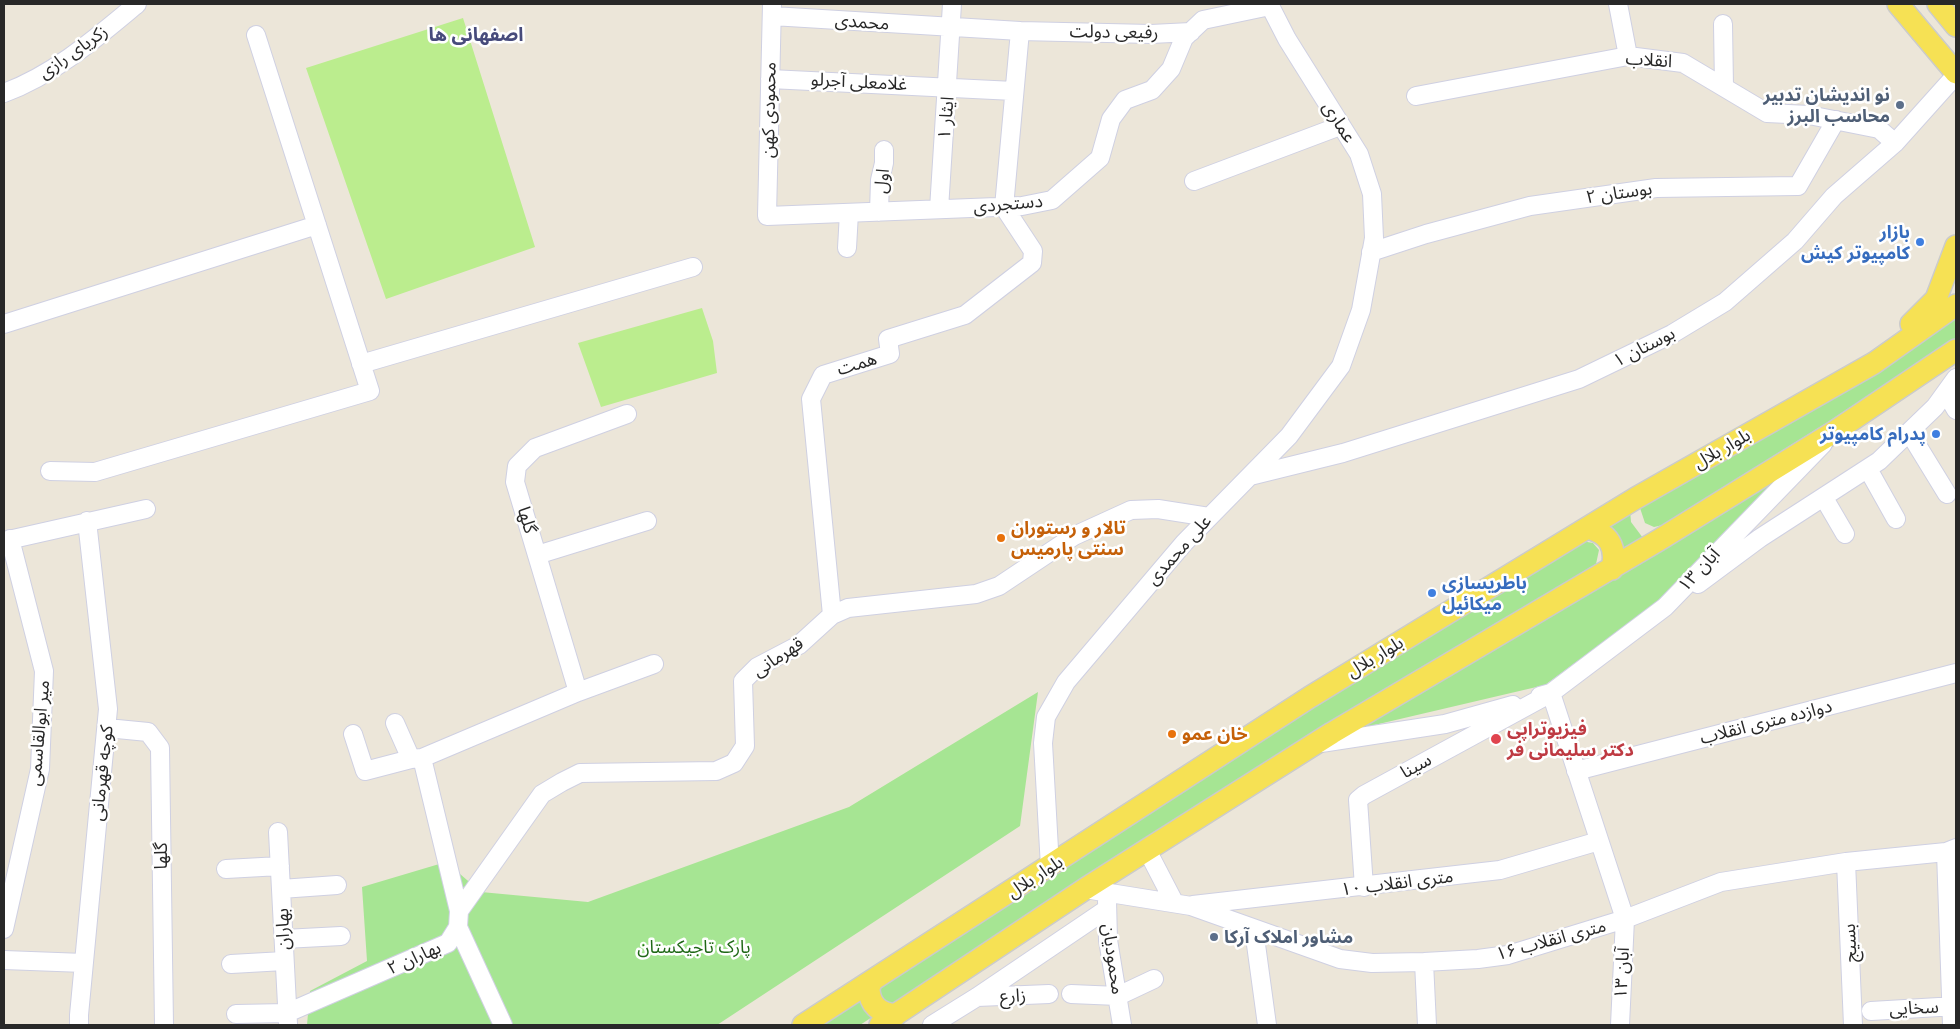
<!DOCTYPE html>
<html>
<head>
<meta charset="utf-8">
<style>
	body { margin:0 }
	#map { position:relative; width:1960px; height:1029px; overflow:hidden; background:#ece6d9; font-family:"Golos Text",sans-serif }
	canvas { display:block }
	.frame { position:absolute; inset:0; border:5px solid #282828; pointer-events:none }
</style>
</head>
<body>
<div id="map">
<canvas width="1960" height="1029"></canvas>
<div class="frame"></div>
</div>
<script>
const context = document.querySelector('canvas').getContext('2d');
context.lineJoin = 'round';
function fillPath(path, color) {
  context.fillStyle = color;
  context.fill(path, 'evenodd');
}
function strokePath(path, color, width, dash) {
  context.strokeStyle = color;
  context.lineWidth = width;
  context.lineCap = dash ? 'butt' : 'round';
  context.setLineDash(dash || []);
  context.stroke(path);
}
function label(font, color, halo, rows, align = 'center') {
  context.font = font + ' "Golos Text","Noto Sans Arabic",sans-serif';
  context.lineWidth = 5;
  context.setLineDash([]);
  context.textBaseline = 'middle';
  context.strokeStyle = halo;
  context.fillStyle = color;
  for (const [text, x, y, turn = 0] of rows) {
    context.save();
    context.translate(x, y);
    context.rotate((+turn || 0) * Math.PI / 180);
    context.textAlign = isNaN(turn) ? turn : align;
    if (halo) context.strokeText(text, 0, 0);
    context.fillText(text, 0, 0);
    context.restore();
  }
}
fillPath(new Path2D(`
	M1956 316V338L1828 422 1663 525 1654 527 1645 523 1640 508Z
	M1794 464 1659 601 1545 685 1353 730Z
	M1630 510 1631 522 1643 538 1620 559 1602 529Z
	M1582 541 1593 543 1599 550 1596 564 1296 747 1026 916 860 1025H820L1359 677Z
	M1038 692 1020 826 717 1025H307L310 991 367 961 362 887 446 862 481 892 588 902 849 807Z`), '#a6e593');
fillPath(new Path2D(`
	M463 18 535 247 386 299 306 68Z
	M702 308 713 341 717 373 601 407 578 343Z`), '#bbed8e');
const minor = new Path2D(`
	M772 4 767 216 1022 206 1052 200 1100 158 1111 119 1125 100 1152 90 1171 69 1184 38 1203 20 1270 6
	M1618 4 1628 56
	M772 16 1020 31 1151 34 1191 32
	M1723 24 1724 87
	M770 79 1014 91
	M4 93C55 74 96 38 137 4
	M1416 96 1628 56 1683 63 1767 113 1809 115 1879 129 1895 143
	M1194 181 1340 126
	M939 209 952 4
	M879 212 880 180 884 163V150
	M847 248 849 213
	M1371 252 1426 234 1530 206 1656 188 1798 186 1836 120
	M4 324 317 225
	M361 364 693 267
	M1946 393 1956 410
	M1909 432 1947 494
	M1868 469 1896 519
	M50 471 95 472 370 391 256 35
	M1250 476 1343 453 1579 379 1672 334 1725 302 1795 241 1834 196 1895 143 1956 75
	M1824 498 1845 534
	M4 541 146 509
	M537 555 647 521
	M1698 584 1760 538 1879 461 1935 407 1956 378
	M832 615 811 399 823 375 890 354 888 339 965 315 1032 263 1033 251 1004 207 1020 31
	M578 692 515 482 517 466 535 448 627 414
	M1540 696 1551 693 1665 607 1823 444
	M395 723 411 759
	M107 728 148 732 160 748 164 1025
	M353 734 365 771 411 759 422 758 578 692 654 664
	M1321 743 1445 724 1513 705
	M1576 771 1956 673
	M278 832 288 1024
	M1147 850 1174 902
	M1946 852 1952 1025
	M1846 862 1853 1025
	M1050 867 1043 743 1046 717 1066 682 1184 543 1289 436 1341 366 1361 310 1374 238 1372 194 1359 154 1287 39 1269 4
	M226 869 280 866
	M1364 887 1358 800 1364 795 1551 693 1625 919 1620 1025
	M281 889 337 885
	M1085 889 1191 906 1340 959 1372 963 1424 962 1478 959 1508 955 1625 919 1721 882 1846 862 1946 852 1956 848
	M1107 900 1108 940 1122 1025
	M1193 905 1500 870 1599 841
	M459 911 542 794 562 782 580 773 716 771 734 763 745 746 743 681 757 667 799 645 832 615 848 608 976 594 999 586 1074 536 1131 510 1158 509 1209 517
	M458 927 503 1025
	M4 929 40 769 44 671 10 539
	M1254 930 1267 1025
	M284 939 341 936
	M4 960 84 963
	M1424 962 1427 1025
	M231 964 284 961
	M1071 994 1118 996 1154 979
	M977 997 1049 994
	M1871 1011 1956 1006
	M236 1014 287 1013 448 943 458 927 459 911 422 758
	M79 1025V1015L108 709 87 521
	M932 1025 977 997 1107 909`);
const major = new Path2D(`
	M1898 4 1956 73
	M1938 4 1956 26
	M1911 324 1936 299 1956 246
	M1587 528C1609 533 1617 547 1612 569
	M872 981 869 987C869 1005 879 1013 896 1015
	M803 1025 1310 697 1636 498 1874 363 1956 305
	M880 1025 1085 889 1332 733 1659 540 1834 432 1956 350`);
strokePath(minor, '#cfd0e2', 20);
strokePath(major, '#cbcbcb', 24);
strokePath(minor, '#fff', 18);
strokePath(major, '#f6e154', 21);
for (const [x, y, r, color] of [
	[1900,105,5,"#5c6f8a"],
	[1920,242,5,"#3f7fe0"],
	[1936,434,5,"#3f7fe0"],
	[1001,538,5,"#e8710a"],
	[1432,593,5,"#3f7fe0"],
	[1172,734,5,"#e8710a"],
	[1496,739,6,"#e0444e"],
	[1214,937,5,"#5c6f8a"]
]) {
  const dot = new Path2D();
  dot.arc(x, y, r, 0, 2 * Math.PI);
  context.fillStyle = color;
  context.fill(dot);
  strokePath(dot, '#fff', 2);
}
label('18px', '#282828', '#fff', [
	["محمدی",862,22,4],
	["رفیعی دولت",1114,32,1],
	["زکریای رازی",73,52,-35],
	["انقلاب",1649,60,4],
	["غلامعلی آجرلو",859,82,3],
	["محمودی کهن",769,110,-89],
	["۱ ایثار",946,118,-85],
	["عماری",1339,122,57],
	["اول",882,181,-84],
	["بوستان ۲",1619,193,-8],
	["دستجردی",1008,204,-5],
	["بوستان ۱",1644,347,-27],
	["همت",857,364,-17],
	["بلوار بلال",1722,449,-30],
	["گلها",527,520,73],
	["علی محمدی",1179,550,-48],
	["۱۳ آبان",1699,570,-47],
	["قهرمانی",778,657,-33],
	["بلوار بلال",1375,657,-31],
	["دوازده متری انقلاب",1766,722,-14],
	["میر ابوالقاسمی",39,733,-85],
	["سینا",1416,766,-29],
	["کوچه قهرمانی",102,773,-84],
	["گلها",161,856,-90],
	["بلوار بلال",1035,877,-33],
	["۱۰ متری انقلاب",1397,883,-7],
	["بهاران",283,929,-92],
	["۱۶ متری انقلاب",1551,940,-15],
	["بسیج",1850,943,-93],
	["بهاران ۲",414,958,-24],
	["محمودیان",1113,959,82],
	["۱۳ آبان",1622,973,-87],
	["زارع",1013,996,-2],
	["سخایی",1914,1008,-3]
]);
label('bold 18px', '#4e5e75', '#fff', [
	["نو اندیشان تدبیر",1890,95],
	["محاسب البرز",1890,116],
	["مشاور املاک آرکا",1224,937,"left"]
], 'right');
label('bold 18px', '#366cbe', '#fff', [
	["بازار",1910,232],
	["کامپیوتر کیش",1910,253],
	["پدرام کامپیوتر",1926,434],
	["باطریسازی",1442,583,"left"],
	["میکائیل",1442,604,"left"]
], 'right');
label('bold 18px', '#c56008', '#fff', [
	["تالار و رستوران",1011,528],
	["سنتی پارمیس",1011,549],
	["خان عمو",1182,734]
], 'left');
label('bold 18px', '#be3a42', '#fff', [
	["فیزیوتراپی",1507,729],
	["دکتر سلیمانی فر",1507,750]
], 'left');
label('18px', '#1f6816', '#fff', [
	["پارک تاجیکستان",694,947]
]);
label('bold 19px', '#474b7b', '#fff', [
	["اصفهانی ها",476,35]
]);
</script>
</body>
</html>
